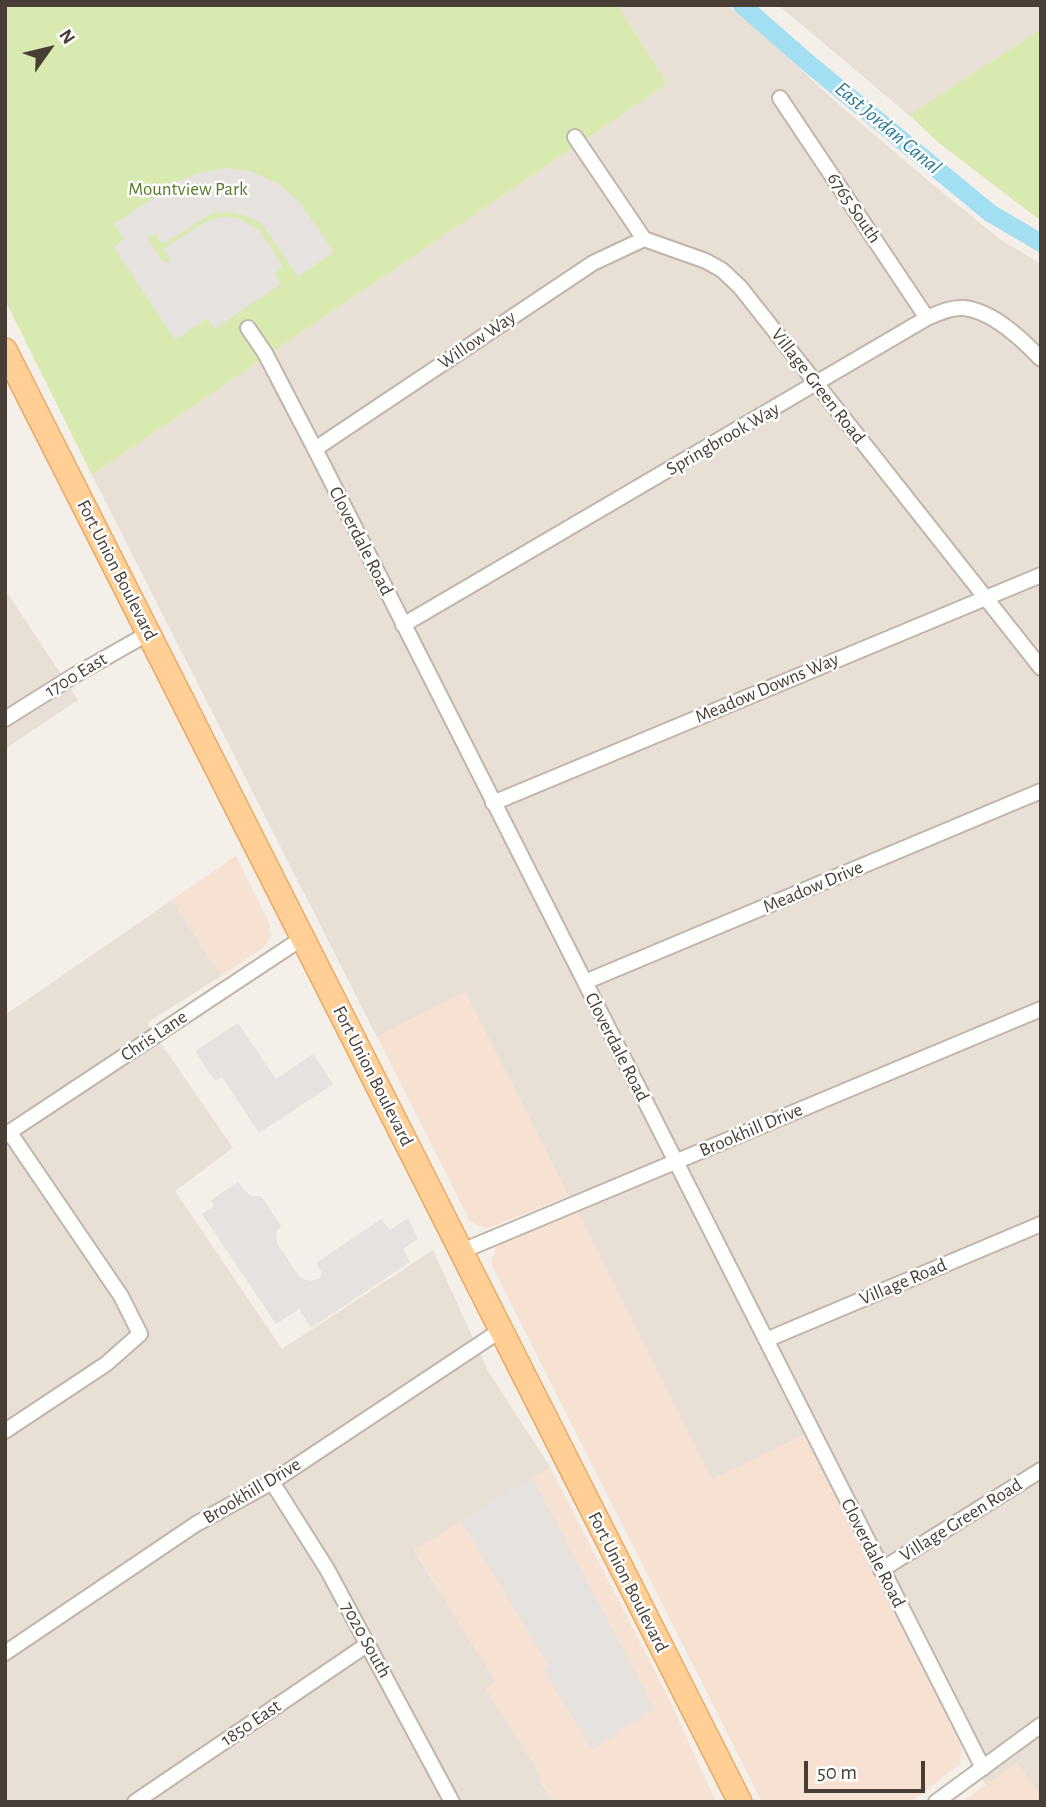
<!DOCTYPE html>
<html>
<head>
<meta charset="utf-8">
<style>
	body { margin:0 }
	#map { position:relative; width:1046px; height:1807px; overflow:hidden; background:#f4efe8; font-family:"Alegreya Sans",sans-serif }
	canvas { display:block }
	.frame { position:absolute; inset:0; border:7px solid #483e36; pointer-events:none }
	.north { position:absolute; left:14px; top:14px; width:70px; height:70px; -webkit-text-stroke:5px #fff; paint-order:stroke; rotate:56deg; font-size:19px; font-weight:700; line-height:28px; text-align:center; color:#483e36 }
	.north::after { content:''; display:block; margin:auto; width:24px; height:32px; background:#483e36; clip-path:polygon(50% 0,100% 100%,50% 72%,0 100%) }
	.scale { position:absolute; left:804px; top:1761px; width:121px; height:32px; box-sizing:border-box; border:4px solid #483e36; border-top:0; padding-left:9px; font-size:21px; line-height:24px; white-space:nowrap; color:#483e36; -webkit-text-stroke:5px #fff; paint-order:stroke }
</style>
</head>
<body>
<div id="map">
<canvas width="1046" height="1807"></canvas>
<div class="frame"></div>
<div class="north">N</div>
<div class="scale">50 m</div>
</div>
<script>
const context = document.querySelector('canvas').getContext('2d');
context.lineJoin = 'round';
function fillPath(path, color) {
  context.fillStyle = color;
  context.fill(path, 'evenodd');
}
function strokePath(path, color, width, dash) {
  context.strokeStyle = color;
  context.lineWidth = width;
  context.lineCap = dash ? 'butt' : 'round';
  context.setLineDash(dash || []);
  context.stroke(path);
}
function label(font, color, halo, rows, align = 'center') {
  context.font = font + ' "Alegreya Sans",sans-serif';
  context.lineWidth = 5;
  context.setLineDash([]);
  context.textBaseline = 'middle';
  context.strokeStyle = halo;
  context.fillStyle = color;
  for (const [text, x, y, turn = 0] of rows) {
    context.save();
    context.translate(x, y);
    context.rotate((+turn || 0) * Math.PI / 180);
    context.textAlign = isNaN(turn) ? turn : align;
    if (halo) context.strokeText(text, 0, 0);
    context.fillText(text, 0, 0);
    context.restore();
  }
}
fillPath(new Path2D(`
	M618 5H726L742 15 837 103 937 188 1001 240 1041 264V1797L1017 1763 986 1785 962 1746 804 1435 712 1480 465 992 377 1037 92 475 667 84Z
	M778 5H1041V29L909 115Z
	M8 594 78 700 5 749V596Z
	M172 900 221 976 147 1023 233 1148 175 1191 282 1349 433 1250 488 1371 550 1467 414 1551 496 1681 486 1688 540 1774 542 1784 554 1802H5V1015Z`), '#e8dfd6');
fillPath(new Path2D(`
	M236 856 269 922 271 936 264 947 221 976 172 900Z
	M465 991 569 1196 488 1228 480 1227 470 1221 377 1037Z
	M578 1212 712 1479 804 1435 962 1746 960 1764 911 1802H762L491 1264 496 1248 501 1244Z
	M550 1467 669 1699 716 1802H554L542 1783 540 1774 485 1688 496 1681 414 1550Z
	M1017 1762 1041 1797V1802H962Z`), '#f7e1d3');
fillPath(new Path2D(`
	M5 5H618L667 84 92 475 5 300Z
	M1041 29V221L939 143 909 115Z`), '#d9eab0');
fillPath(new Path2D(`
	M227 168 253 172 279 184 299 201 334 252 298 277 261 223 249 217 232 212 213 213 162 244 156 235H150L149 239 150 243 163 262 168 263 170 259 163 249 196 228 209 220 224 217 239 218 259 230 283 266 275 274 280 284 215 329 208 319H206L175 340 114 247 124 239 114 224 179 181 199 173Z
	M238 1023 276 1079 313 1054 333 1084 259 1133 222 1077 215 1081 195 1051Z
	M238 1182 250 1196H261L281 1226 276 1232 277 1243 299 1276 305 1280 311 1281 320 1278 322 1273 316 1263 381 1219 390 1230 408 1218 418 1239 403 1249 410 1262 311 1328 299 1309 276 1324 202 1214 214 1206 211 1200Z
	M532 1477 654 1708 592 1750 543 1669 548 1664 461 1521Z`), '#e6e2e0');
strokePath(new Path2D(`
	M742 5 807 62 990 213 1041 243`), '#a3dff2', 18);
const minor = new Path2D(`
	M780 98 927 318
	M575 137 644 239 706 261 722 270 740 287 1041 668
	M248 328 265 353 315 449 983 1768
	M315 449 593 263 644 239
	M403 625 927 318C939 313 951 307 964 308 993 311 1022 339 1041 359
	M5 719 75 675 149 633
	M493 803 1041 575
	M585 982 1041 791
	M5 1135 304 937
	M462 1251 1041 1009
	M766 1340 1041 1224
	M5 1431 106 1364 140 1334 121 1296 10 1133
	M272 1482 327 1569 452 1802
	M881 1570 1041 1470
	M5 1653 196 1524 272 1482 501 1330
	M135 1802 368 1644
	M936 1802 1041 1725`);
const primary = new Path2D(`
	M5 350 740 1802`);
strokePath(minor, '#c0b5aa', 18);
strokePath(primary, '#e7a963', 26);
strokePath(minor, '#fff', 14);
strokePath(primary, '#ffcf96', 23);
label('19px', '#567c27', '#fff', [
	["Mountview Park",188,189]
]);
label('19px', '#483e36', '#fff', [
	["6765 South",854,208,56],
	["Willow Way",477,340,-34],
	["Village Green Road",818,386,52],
	["Springbrook Way",723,439,-30],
	["Cloverdale Road",361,541,63],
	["Fort Union Boulevard",117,570,63],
	["1700 East",76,675,-31],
	["Meadow Downs Way",767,688,-23],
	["Meadow Drive",813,887,-23],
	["Chris Lane",154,1036,-34],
	["Cloverdale Road",617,1047,63],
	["Fort Union Boulevard",373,1076,63],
	["Brookhill Drive",751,1130,-23],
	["Village Road",903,1282,-23],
	["Brookhill Drive",252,1491,-31],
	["Village Green Road",961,1520,-32],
	["Cloverdale Road",873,1553,63],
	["Fort Union Boulevard",628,1582,63],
	["7020 South",366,1640,61],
	["1850 East",251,1723,-34]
]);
label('italic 21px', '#277a96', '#fff', [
	["East Jordan Canal",888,128,40]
]);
</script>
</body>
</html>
